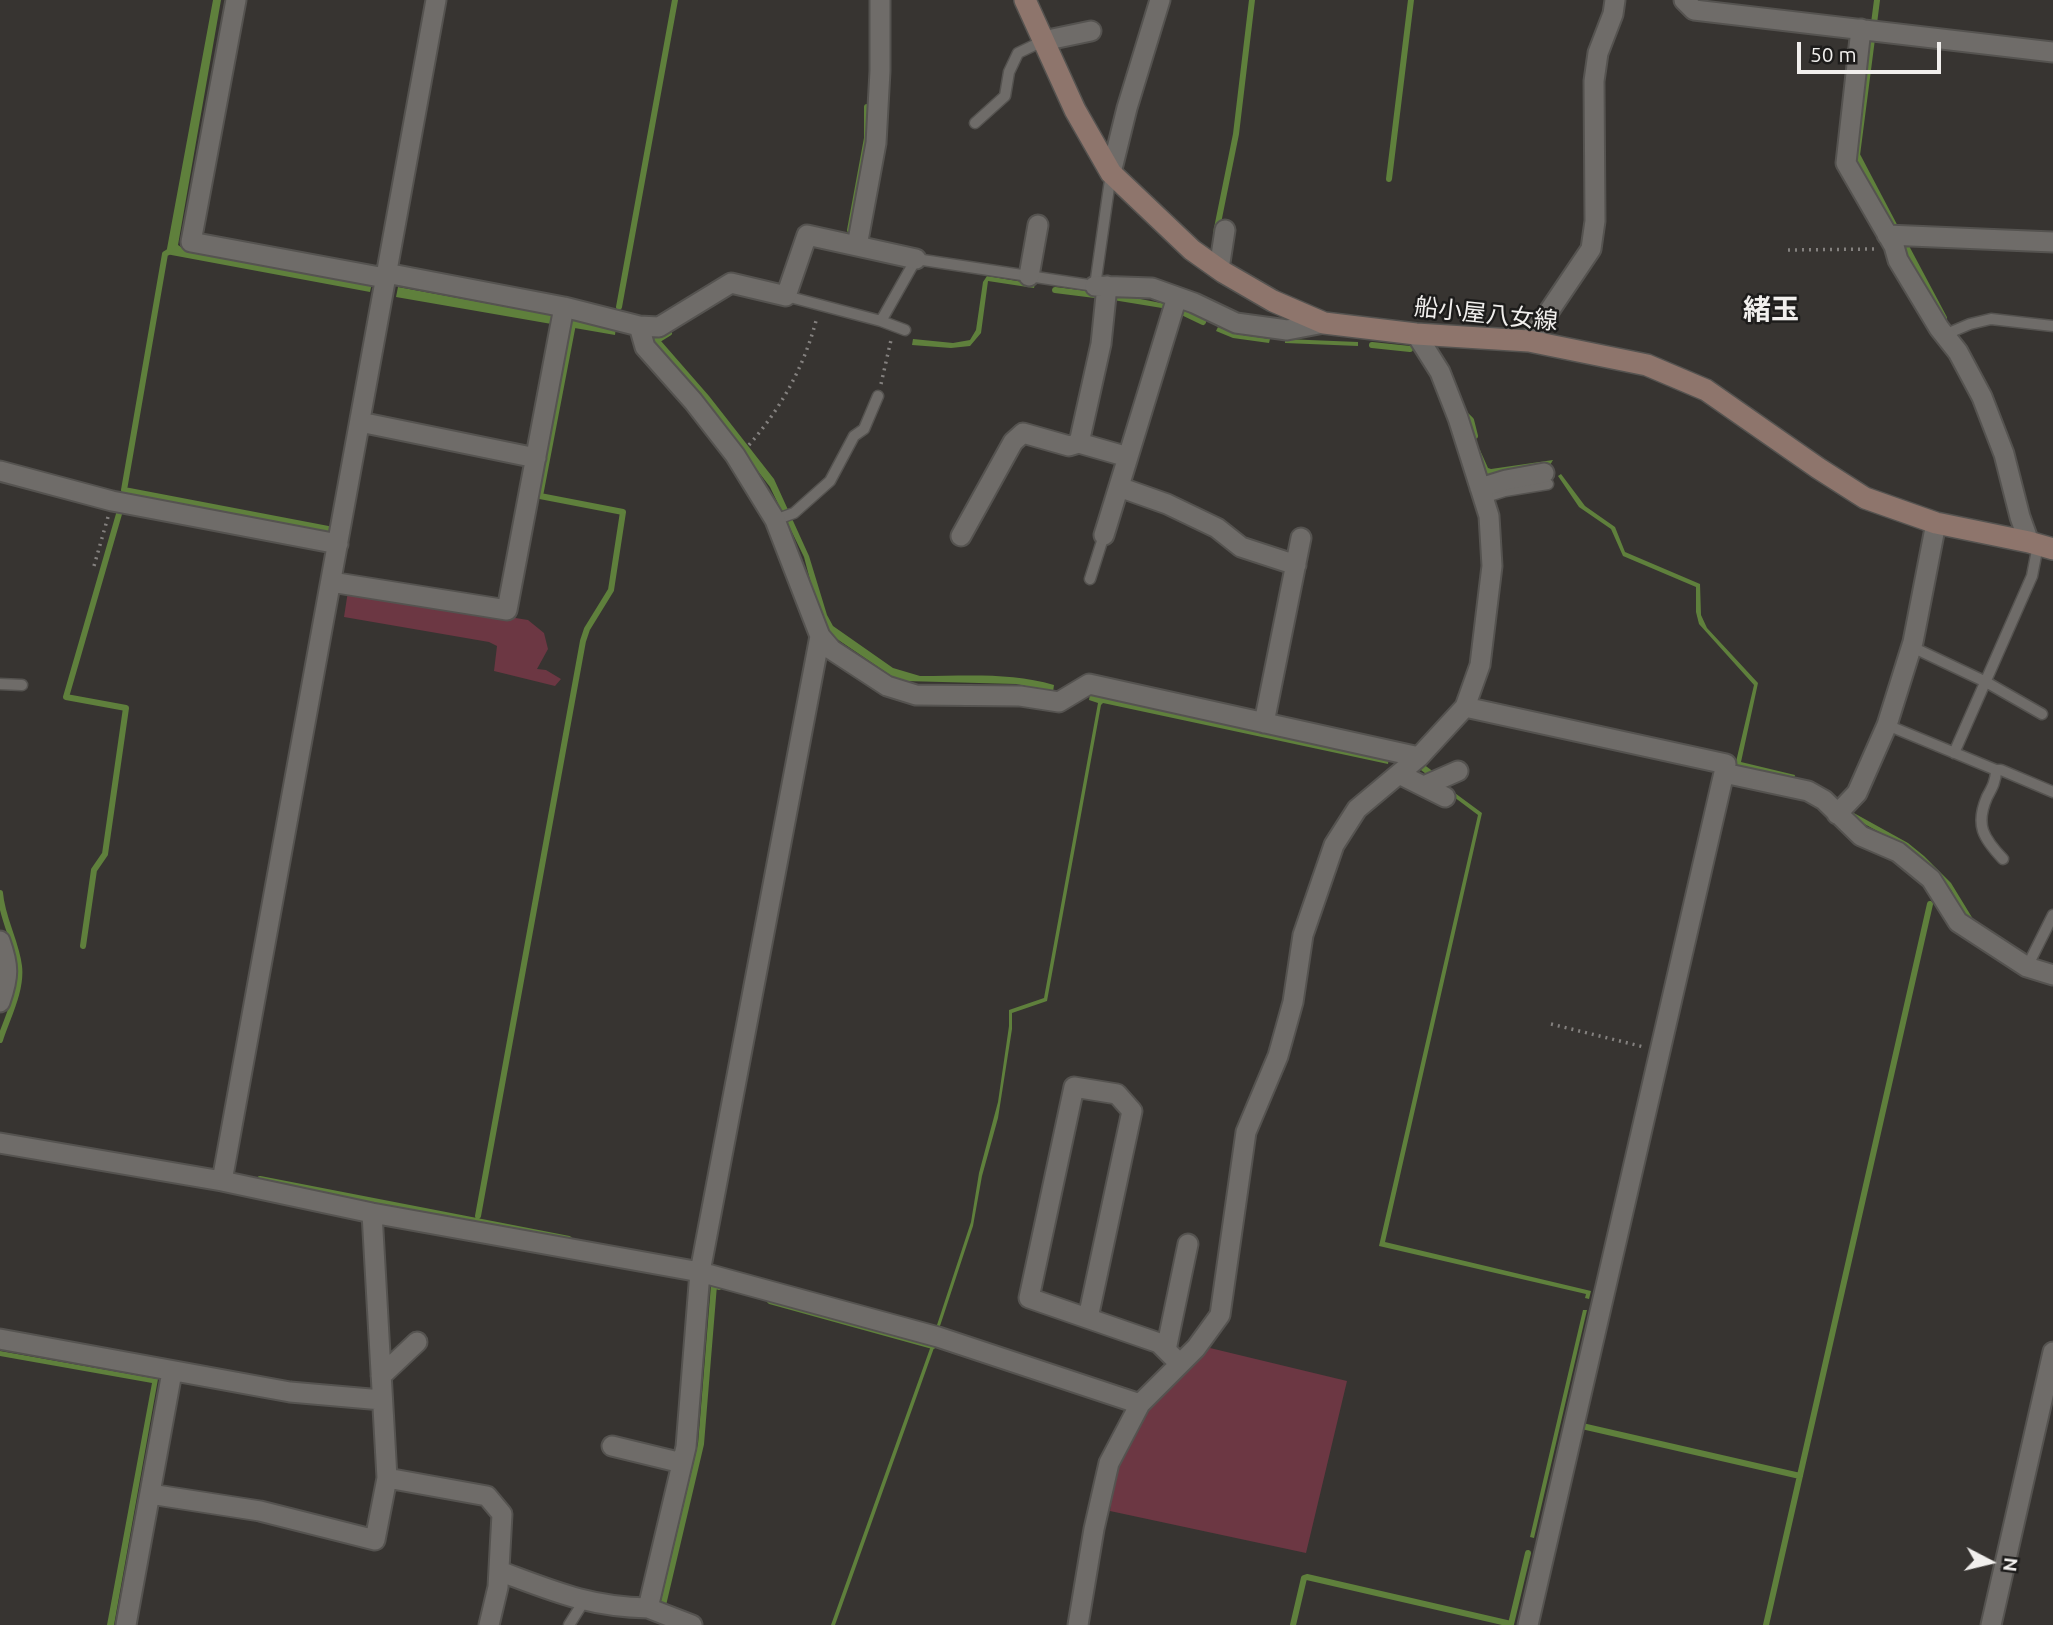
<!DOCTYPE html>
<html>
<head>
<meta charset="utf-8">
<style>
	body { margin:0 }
	#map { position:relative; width:2053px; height:1625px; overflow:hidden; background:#373431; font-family:Ubuntu,sans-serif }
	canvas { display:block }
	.north { position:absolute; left:1955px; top:1527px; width:70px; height:70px; -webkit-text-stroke:5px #1d1c1b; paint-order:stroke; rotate:97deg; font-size:19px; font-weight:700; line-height:28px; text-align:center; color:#f1efed }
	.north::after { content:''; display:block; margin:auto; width:24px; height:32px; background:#f1efed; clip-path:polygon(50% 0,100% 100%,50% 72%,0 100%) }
	.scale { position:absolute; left:1797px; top:42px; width:144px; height:32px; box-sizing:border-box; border:4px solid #f1efed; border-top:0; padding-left:9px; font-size:21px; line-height:24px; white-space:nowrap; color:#f1efed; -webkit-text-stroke:5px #1d1c1b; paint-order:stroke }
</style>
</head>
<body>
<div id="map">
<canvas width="2053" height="1625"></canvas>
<div class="north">N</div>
<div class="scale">50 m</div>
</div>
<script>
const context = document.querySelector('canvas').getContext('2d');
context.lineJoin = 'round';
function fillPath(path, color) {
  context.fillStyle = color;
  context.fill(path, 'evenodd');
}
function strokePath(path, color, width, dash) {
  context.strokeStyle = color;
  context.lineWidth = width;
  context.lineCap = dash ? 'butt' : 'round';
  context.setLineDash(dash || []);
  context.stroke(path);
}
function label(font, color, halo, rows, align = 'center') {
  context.font = font + ' Ubuntu,"Noto Sans JP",sans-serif';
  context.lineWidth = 5;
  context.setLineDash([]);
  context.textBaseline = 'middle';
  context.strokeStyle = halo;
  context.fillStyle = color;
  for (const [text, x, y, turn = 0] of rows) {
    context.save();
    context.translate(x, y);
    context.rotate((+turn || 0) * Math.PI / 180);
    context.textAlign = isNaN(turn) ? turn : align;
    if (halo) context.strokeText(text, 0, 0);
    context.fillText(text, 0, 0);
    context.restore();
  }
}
fillPath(new Path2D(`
	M348 591 528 620 544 633 548 649 537 669 546 670 561 679 555 686 494 671 497 646 489 642 344 617Z
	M1210 1348 1347 1381 1306 1553 1110 1511 1115 1473 1138 1418 1198 1357Z`), '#6c3743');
fillPath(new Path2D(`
	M213 0H221L178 245 184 249 372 283 370 292 166 254Z
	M987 276 1035 284 1034 288 988 281 981 333 970 346 951 348 912 345 913 339 953 343 970 340 976 330 983 282Z
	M398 287 616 327 615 335 396 297Z
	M1115 294 1166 304 1168 309 1113 300Z
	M1218 327 1236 334 1270 339 1269 343 1233 338 1216 331Z
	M653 335 660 336 661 341 709 396 774 479 809 556 827 615 833 626 893 668 920 676C964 676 1011 672 1054 685L1053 692 1016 684 905 681 893 677 831 635 819 614 804 557 770 487 699 394 656 344 653 343Z
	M1285 339 1358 342V346L1285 343Z
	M1480 450 1488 468 1491 469 1553 460 1550 465 1487 476 1475 452Z
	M1561 474 1585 506 1615 527 1625 552 1700 584 1701 615 1707 628 1758 683 1741 762 1795 775 1794 779 1735 766 1754 685 1699 624 1696 612V587L1623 556 1611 529 1579 507 1558 476Z
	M1090 694 1389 758 1388 764 1103 703 1101 705 1047 1001 1012 1013V1029L998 1118 982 1176 973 1226 939 1329 936 1328 971 1222 979 1173 998 1102 1009 1026V1010L1044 998 1098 703 1089 700Z
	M1444 785 1482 813 1385 1242 1591 1291 1589 1299 1585 1298 1586 1294 1379 1246 1478 815 1442 788Z
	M1852 812 1908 843 1924 856 1951 883 1973 919 2001 938 1998 942 1968 921 1951 890 1938 874 1888 837 1850 816Z
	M1583 1310H1587L1534 1538 1530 1537Z
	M932 1343 935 1345 835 1625H831Z
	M0 1351 158 1379 114 1625H107L152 1383 0 1356Z`), '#5f803c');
strokePath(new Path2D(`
	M1877 0 1857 155 1897 231
	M1389 179 1411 0
	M850 230 867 138V107
	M1216 233 1236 134 1252 0
	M1903 241 1944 318
	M170 251 165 254 124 490 328 529
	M1055 290 1095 295
	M619 307 675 0
	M1180 311 1203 322
	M656 341 669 333
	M1372 345 1410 349
	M1467 416 1471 420 1475 436
	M1422 767 1430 773
	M0 893C2 919 16 941 19 966 22 990 7 1018 0 1040
	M83 946 94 870 105 854 126 708 66 697 119 514
	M260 1179 569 1239
	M478 1216 583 641 587 629 611 590 623 512 540 496 573 324
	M770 1301 933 1346
	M1582 1426 1800 1476
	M663 1605 701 1444 714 1285 719 1287
	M1293 1625 1304 1578 1307 1577 1511 1624 1528 1553
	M1766 1625 1930 904`), '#5f803c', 6);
const lane = new Path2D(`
	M975 123 1005 96 1009 72 1018 53 1043 41
	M786 296 881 321 916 259 1095 286 1111 173
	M881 321 905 330
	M1944 335 1970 324 1991 319 2053 326
	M1483 498 1505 491 1548 484
	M775 520 794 513 830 481 854 436 864 429 878 396
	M1090 579 1104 535
	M1912 647 1986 682 2042 714
	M0 684 22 685
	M1887 725 1996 770C1996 781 1992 788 1987 797 1975 825 1983 838 2003 859
	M1954 753 2032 576 2038 545
	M1996 770H2001L2053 792
	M2027 967 2053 915
	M569 1625 584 1601`);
const street = new Path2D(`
	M236 0 191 242 385 278
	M1684 0 1694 10 2053 52
	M1861 29 1846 163 1894 246 1898 260 1939 328 1958 352 1982 397 2004 454 2020 517 2029 542
	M1043 41 1091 31
	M1111 173 1127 108 1160 0
	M1887 235 2053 242
	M857 246 916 259
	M1219 269 1225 230
	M386 273 564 307 639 326 659 327 731 283 786 296 807 235 857 246 876 143 880 71V0
	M1029 276 1038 225
	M1095 286 1152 288 1194 303 1236 323 1287 330 1324 323
	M639 326 645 347 693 401 735 455 775 520 820 636 832 650 887 686 916 695 1020 696 1059 702 1089 684 1419 757
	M1529 341 1591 249 1595 221 1594 81 1598 53 1613 14 1615 0
	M360 422 536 458
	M1079 443 1128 457 1104 535
	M1128 457 1177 297
	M0 471 112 501 338 544
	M1119 487 1167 504 1217 528 1241 547 1296 565
	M1480 488 1506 480 1544 473
	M961 536 1013 442 1023 433 1069 446 1079 443 1101 344 1107 286
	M331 582 507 610 564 307
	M1465 707 1726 764 1528 1625
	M1264 723 1301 538
	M1724 773 1808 791 1824 800 1861 836 1898 852 1931 879 1958 922 2027 967 2053 975
	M1399 774 1445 797
	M1424 786 1458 771
	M1837 814 1857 793 1887 725 1913 642 1936 523
	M0 941C9 966 9 976 0 1002
	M0 1143 222 1181 372 1213 700 1272 938 1337 1140 1404
	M222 1181 436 0
	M1088 1318 1132 1111 1117 1094 1074 1087 1029 1298 1159 1343 1180 1364
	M0 1339 290 1392 382 1400
	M1166 1350 1188 1244
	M381 1376 417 1342
	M612 1446 682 1463
	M387 1478 487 1496 502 1514 498 1587 489 1625
	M150 1494 260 1511 375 1540 387 1478 372 1213
	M499 1571C553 1591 589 1607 648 1608
	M126 1625 172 1372
	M692 1625 648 1608 686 1447 700 1272 820 636
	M1078 1625 1094 1529 1109 1463 1140 1404 1196 1348 1220 1315 1246 1132 1278 1056 1293 1002 1303 935 1334 845 1357 809 1419 757 1465 707 1480 665 1492 566 1489 516 1458 418 1440 372 1416 334
	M1991 1625 2053 1352`);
const secondary = new Path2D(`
	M1025 0 1075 110 1111 173 1192 250 1223 272 1273 301 1324 323 1416 334 1529 341 1647 365 1706 390 1818 468 1865 498 1936 523 2029 542 2053 549`);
strokePath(lane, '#555350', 13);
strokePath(street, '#555350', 23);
strokePath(secondary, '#555350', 24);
strokePath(new Path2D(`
	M1788 250 1874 249
	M881 384 891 340
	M749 445C782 407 805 365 817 317
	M94 566 108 517
	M1551 1024 1644 1047`), '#84817f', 3.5, [2, 5]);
strokePath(lane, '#6f6c69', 10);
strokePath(street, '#6f6c69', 19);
strokePath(secondary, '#8e756c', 21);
label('24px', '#f1efed', '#1d1c1b', [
	["船小屋八女線",1486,314,6]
]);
label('bold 28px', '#f1efed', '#1d1c1b', [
	["緒玉",1771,310]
]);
</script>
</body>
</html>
